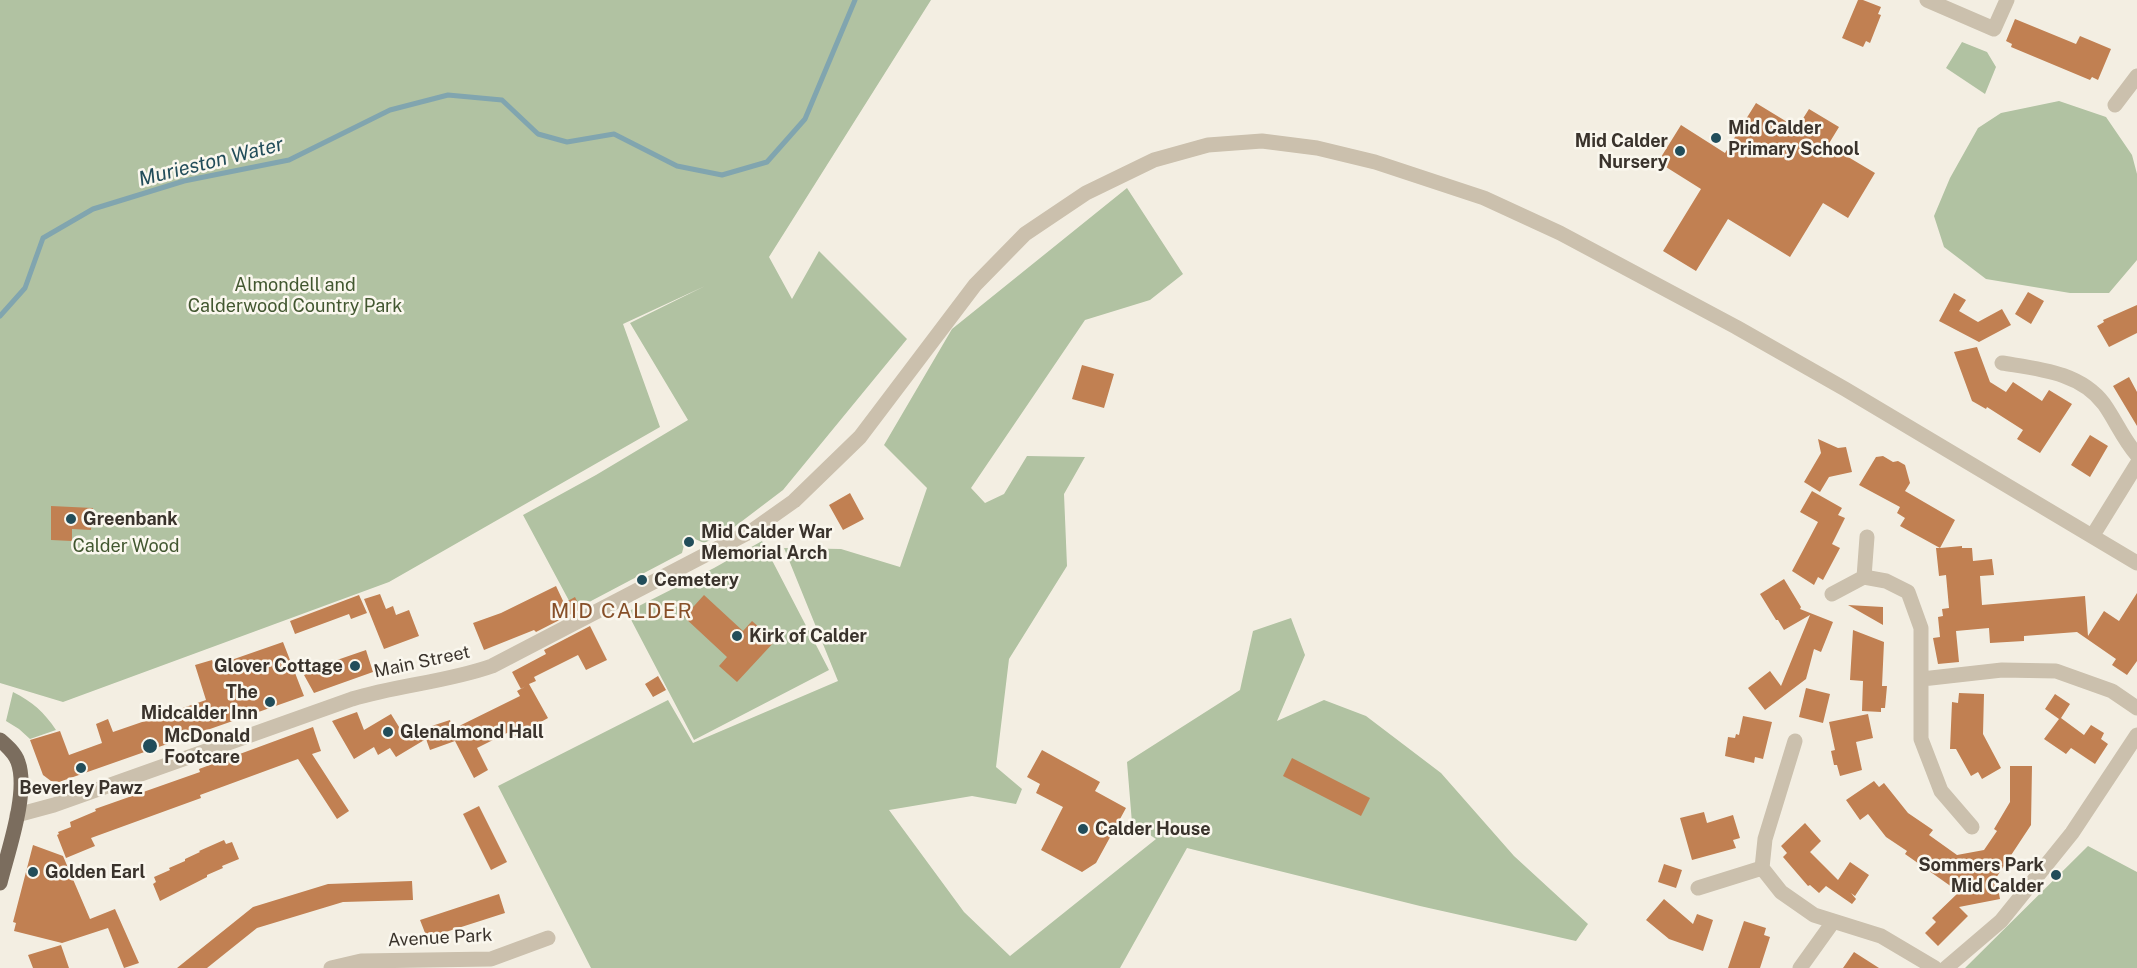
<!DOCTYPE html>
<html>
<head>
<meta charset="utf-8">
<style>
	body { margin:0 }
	canvas { display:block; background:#f3eee2 }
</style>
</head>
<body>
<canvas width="2137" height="968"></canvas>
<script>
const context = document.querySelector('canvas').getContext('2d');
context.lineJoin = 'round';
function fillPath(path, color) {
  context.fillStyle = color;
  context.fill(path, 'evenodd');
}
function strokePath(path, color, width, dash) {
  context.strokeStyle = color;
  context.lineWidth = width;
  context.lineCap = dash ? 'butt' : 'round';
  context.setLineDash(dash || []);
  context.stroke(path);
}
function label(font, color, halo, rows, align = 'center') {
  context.font = font + ' "Public Sans",sans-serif';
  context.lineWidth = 5;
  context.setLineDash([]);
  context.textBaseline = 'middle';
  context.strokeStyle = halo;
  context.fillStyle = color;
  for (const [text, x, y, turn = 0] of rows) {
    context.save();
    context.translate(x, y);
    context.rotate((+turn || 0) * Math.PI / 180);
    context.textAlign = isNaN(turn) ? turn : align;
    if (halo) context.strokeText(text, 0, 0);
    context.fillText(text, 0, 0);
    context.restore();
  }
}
fillPath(new Path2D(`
	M0 0H931L769 257 792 299 819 251 907 339 783 490 729 531 704 543 695 539 684 545 682 553 574 610 523 515 596 475 688 420 630 323 705 286 623 324 660 427 389 582 63 702 0 683Z
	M1962 42 1987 52 1996 67 1985 94 1946 68Z
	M2059 101 2106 117 2132 155 2137 174V260L2109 293H2070L1986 279 1944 247 1934 216 1950 178 1978 128 2001 113Z
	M1127 188 1183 274 1150 300 1085 320 971 488 985 503 1004 494 1027 456 1085 457 1064 494 1067 566 1009 659 996 767 1022 789 1016 804 972 796 889 810 964 912 1010 956 1156 839 1132 823 1127 762 1240 690 1253 631 1291 618 1305 655 1277 721 1324 700 1366 716 1441 773 1514 856 1588 924 1576 941 1420 906 1187 848 1120 968H591L498 786 668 700 693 743 838 681 784 548 841 549 900 567 927 488 884 445 952 329Z
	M762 541 829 670 694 740 627 612 714 568Z
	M13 692C33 702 44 712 56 730L30 739 19 729 6 721Z
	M2088 846 2137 872V968H1965Z`), '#b1c2a2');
strokePath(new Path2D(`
	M0 316 25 288 43 238 93 209 184 181 289 160 390 110 448 95 502 100 538 134 567 142 614 134 677 166 722 175 767 162 805 119 855 0`), '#81a5af', 5);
fillPath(new Path2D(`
	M1858 0H1863L1881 7 1878 14 1881 15 1870 43 1866 41 1863 47 1842 38Z
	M2015 19 2076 44 2080 36 2111 49 2098 80 2092 77 2090 80 2011 47 2012 44 2006 41Z
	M1756 103 1797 128 1809 109 1839 127 1828 145 1875 173 1848 218 1823 203 1790 257 1728 219 1696 271 1663 251 1701 189 1658 162 1681 125 1725 153Z
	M2028 292 2044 301 2031 324 2015 314Z
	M1954 293 1966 300 1959 311 1978 322 2002 309 2011 325 1979 342 1939 321Z
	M2137 305V333L2109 347 2097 326 2104 322 2103 320Z
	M1977 347 1990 382 2006 392 2013 382 2042 401 2049 390 2072 404 2040 453 2017 439 2023 430 1987 407 1986 409 1972 401 1954 352Z
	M1082 365 1114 374 1104 408 1072 399Z
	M2129 377 2137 392V426L2113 386Z
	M2090 435 2108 446 2090 477 2071 465Z
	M1818 439 1838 448 1846 447 1852 472 1829 477 1820 492 1804 482 1821 453Z
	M1883 456 1893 462 1898 461 1905 465 1910 483 1905 491 1955 520 1940 548 1962 546V548H1972L1973 561 1992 559 1994 575 1980 576 1982 605 2085 596 2088 636 2104 611 2119 621 2137 593V661L2127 675 2112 665 2116 659 2077 632 2024 636V641L1990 643 1989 628 1956 631 1959 662 1938 664 1933 638 1940 637 1938 617 1943 616 1942 609 1949 608 1946 575 1939 576 1936 548H1940L1900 526 1905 518 1897 513 1900 507 1859 485 1876 457Z
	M1812 491 1842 508 1838 515 1845 518 1832 544 1840 548 1823 580 1818 577 1814 585 1792 571 1818 522 1800 512Z
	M850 493 864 519 843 530 829 505Z
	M51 506 93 508 91 530 72 529V541L51 540Z
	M1784 579 1801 607 1800 609 1833 622 1821 652 1814 649 1806 679 1765 710 1748 688 1770 671 1781 686 1810 615 1784 630 1778 620H1776L1760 594Z
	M556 586 564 603 575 597 581 609 536 632 534 630 484 650 473 623 501 613Z
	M380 594 386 609 393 606 396 615 409 610 419 636 384 649 364 599Z
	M359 595 367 613 351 619 349 614 295 634 290 621Z
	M704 595 743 631 752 621 775 641 737 682 719 666 727 657 684 617Z
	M1848 605 1883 607V625Z
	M590 626 607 660 586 670 578 655 534 677 536 681 529 684 548 718 512 738 509 732 477 748 488 770 474 778 455 741 430 750 426 739 396 757 390 748 378 755 374 747 354 759 332 721 357 712 364 730 391 714 404 735 450 720 453 729 520 696 517 691 526 686 521 689 512 672 546 654 544 650Z
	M1853 630 1884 642 1882 686H1887L1885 708H1881V712L1862 711 1863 681 1850 680Z
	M283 642 304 696 59 782 51 781 43 775 30 740 60 731 69 755 102 743 96 724 108 719 113 732 206 700 195 665 212 660 214 666Z
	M366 650 373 672 314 693 304 675 338 663 337 660Z
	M658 676 666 690 653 697 645 684Z
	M1806 688 1830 694 1823 723 1799 717Z
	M1959 693 1984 694 1983 734 2001 768 1982 779 1978 772 1971 776 1956 749H1950L1952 702 1958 703Z
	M2055 694 2070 704 2061 718 2084 735 2091 725 2104 733 2101 739 2108 744 2095 764 2071 748 2066 754 2044 739 2059 719 2045 709Z
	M1868 714 1873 738 1856 742 1862 770 1840 776 1837 765H1834L1831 751 1835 750 1829 722Z
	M1743 716 1772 722 1763 759 1755 757 1754 763 1725 756 1728 737 1735 738 1736 734 1739 735Z
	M313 727 321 751 312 754 349 811 337 819 298 759 200 795 201 798 91 838 95 846 66 858 57 835 59 834 58 832 71 827 70 822 96 811 95 809 200 772 199 769Z
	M1042 750 1100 782 1095 791 1126 808 1096 863 1082 872 1041 850 1063 807 1036 793 1040 784 1027 777Z
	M1292 758 1370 798 1361 816 1283 776Z
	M2010 766H2032L2031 825 1996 878 2000 899 1959 907 1968 916 1938 946 1925 933 1936 922 1932 918 1959 892 1905 854 1907 851 1886 837 1868 814 1860 820 1846 800 1874 781 1879 787 1884 783 1908 813 1933 830 1929 835 1957 855 1984 850 1997 831 1994 829 2010 802Z
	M479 806 507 862 491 870 463 814Z
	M1704 812 1707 823 1733 815 1740 838 1733 840 1736 848 1692 860 1680 818Z
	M1805 823 1821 841 1810 852 1838 880 1850 862 1869 875 1855 896 1851 893 1856 899 1852 904 1826 886 1819 893 1810 885 1808 886 1783 857 1787 853 1781 846Z
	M224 840 226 844 232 842 239 859 222 866 223 868 207 875V877L160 901 153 884 156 882 154 877 170 870 169 868 185 861V859L200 852 199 851Z
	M33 845 63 856 90 919 115 909 139 963 124 968 108 928 62 943 14 931 16 923 13 922Z
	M1664 864 1682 870 1676 888 1658 882Z
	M412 881 413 900 343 902 257 928 207 968H177L253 907 328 884Z
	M499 894 505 913 427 938 420 920Z
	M1664 899 1693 924 1697 914 1713 920 1703 951 1669 939 1646 920Z
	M1744 921 1766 928 1764 935 1770 937 1760 968H1728Z
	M61 945 69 968H33L28 955Z
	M1854 952 1879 968H1843Z`), '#c18052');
strokePath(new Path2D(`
	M1927 0 1994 29 2007 0
	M2115 105 2137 76
	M2002 363C2038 369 2080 372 2104 404 2116 421 2123 439 2137 455
	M2093 535 2137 464
	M1864 577 1867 537
	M1832 594 1864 577 1886 581 1908 592 1921 628V739L1941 791 1972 827
	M1922 679 2002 670 2056 671 2112 691 2137 708
	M1795 741 1765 839 1762 868 1781 892 1814 915 1881 936 1935 968
	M17 815 54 805 352 699C398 685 447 682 492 666L753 530 794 501 860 437 975 285 1025 234 1086 193 1154 160 1208 145 1262 141 1317 148 1375 162 1484 198 1560 233 1736 327 1845 389 2137 563
	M1698 888 1762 868
	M331 968 361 961 491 959 548 938
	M1800 968 1833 922
	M1946 968 2001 921 2072 833 2137 735`), '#cbc0ad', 15);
strokePath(new Path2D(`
	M0 740C7 746 15 753 18 762 29 792 8 851 0 883`), '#7b6d5e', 15);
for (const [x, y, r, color] of [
	[1716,138,6,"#224d5a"],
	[1680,151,6,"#224d5a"],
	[71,519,6,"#224d5a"],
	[689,542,6,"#224d5a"],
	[642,580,6,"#224d5a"],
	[737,636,6,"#224d5a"],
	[355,666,6,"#224d5a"],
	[270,702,6,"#224d5a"],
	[388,732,6,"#224d5a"],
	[150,746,8,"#224d5a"],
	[81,768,6,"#224d5a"],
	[1083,829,6,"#224d5a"],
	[33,872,6,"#224d5a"],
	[2056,875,6,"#224d5a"]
]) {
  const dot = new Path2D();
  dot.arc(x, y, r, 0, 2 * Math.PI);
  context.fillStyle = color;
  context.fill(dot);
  strokePath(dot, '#faf7ee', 2);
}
label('bold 18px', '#3a332c', '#faf7ee', [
	["Mid Calder",1728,128],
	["Primary School",1728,149],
	["Mid Calder",1668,141,"right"],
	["Nursery",1668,162,"right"],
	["Greenbank",83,519],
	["Mid Calder War",701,532],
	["Memorial Arch",701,553],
	["Cemetery",654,580],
	["Kirk of Calder",749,636],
	["Glover Cottage",343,666,"right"],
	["The",258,692,"right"],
	["Midcalder Inn",258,713,"right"],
	["Glenalmond Hall",400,732],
	["McDonald",164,736],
	["Footcare",164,757],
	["Beverley Pawz",81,788,"center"],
	["Calder House",1095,829],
	["Sommers Park",2044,865,"right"],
	["Mid Calder",2044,886,"right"],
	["Golden Earl",45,872]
], 'left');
label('18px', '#425730', '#faf7ee', [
	["Almondell and",295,285],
	["Calderwood Country Park",295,306],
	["Calder Wood",126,546]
]);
label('18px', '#3a332c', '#faf7ee', [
	["Main Street",422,662,-12],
	["Avenue Park",440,938,-3]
]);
label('italic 20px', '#224d5a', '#faf7ee', [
	["Murieston Water",211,162,-14]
]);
context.letterSpacing = '1.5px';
label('21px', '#864f28', '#faf7ee', [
	["MID CALDER",622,612]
]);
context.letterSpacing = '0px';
</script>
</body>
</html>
